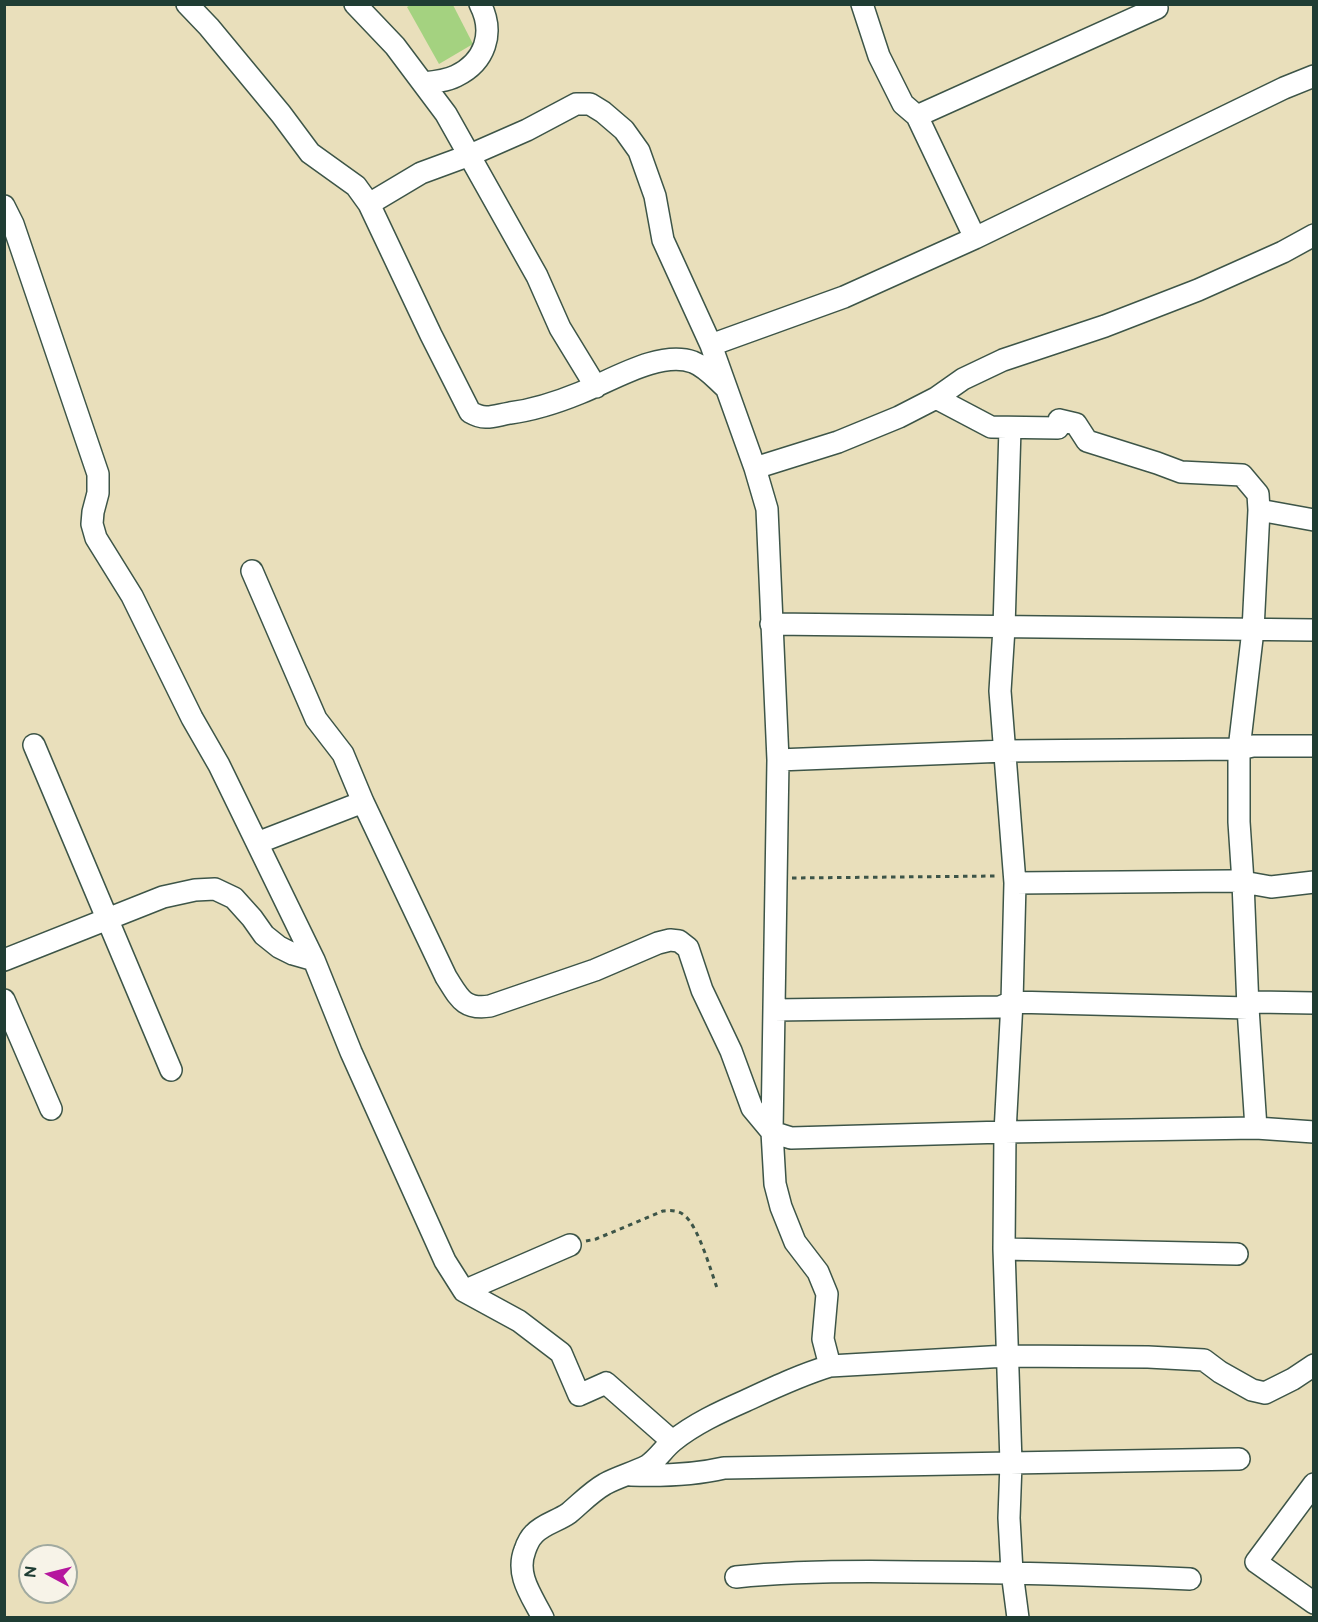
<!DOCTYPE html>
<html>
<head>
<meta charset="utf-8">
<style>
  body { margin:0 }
  #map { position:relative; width:1318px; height:1622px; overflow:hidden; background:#e9dfbb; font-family:"Balsamiq Sans",sans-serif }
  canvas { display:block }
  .frame { position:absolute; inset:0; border:6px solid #1f3d34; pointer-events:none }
  .north { position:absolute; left:18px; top:1544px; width:60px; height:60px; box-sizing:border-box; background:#f7f3e8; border:2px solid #a1aaa0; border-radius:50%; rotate:277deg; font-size:16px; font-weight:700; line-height:24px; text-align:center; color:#1f3d34 }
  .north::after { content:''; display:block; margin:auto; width:21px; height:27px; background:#b5179e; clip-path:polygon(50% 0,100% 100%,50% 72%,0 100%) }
</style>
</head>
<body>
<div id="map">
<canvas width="1318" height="1622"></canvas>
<div class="frame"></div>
<div class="north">N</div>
</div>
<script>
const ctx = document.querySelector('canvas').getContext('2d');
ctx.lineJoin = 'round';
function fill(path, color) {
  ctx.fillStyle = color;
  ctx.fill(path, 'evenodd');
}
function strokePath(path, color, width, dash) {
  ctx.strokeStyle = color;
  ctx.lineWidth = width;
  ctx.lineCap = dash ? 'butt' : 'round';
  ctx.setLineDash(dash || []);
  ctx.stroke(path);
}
fill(new Path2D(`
  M412,4L453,5L473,44L439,64L407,7Z`), '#a4d280');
const minor = new Path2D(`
  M187,4L209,27L281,114L310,153L356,186L369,204L431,335L470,412C486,421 493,416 510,413C533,410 558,402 580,393C611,381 659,350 693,362C706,367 715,378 725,387
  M355,4L395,46L446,114L537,276L560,328L596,387
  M862,4L879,56L903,104L917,116L975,238
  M423,83C434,82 446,81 456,76C485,62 495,33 480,4
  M917,116L1157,8
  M369,204L421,173L470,155L527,130L576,104H590L603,112L624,130L639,151L655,196L663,240L711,345L755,468L767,509L778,760L772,1132L775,1184L781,1207L795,1242L818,1272L827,1294L823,1339L830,1366
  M4,206L13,224L98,474V493L93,512L92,524L96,538L132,596L192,718L219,765L314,960L351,1052L445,1261L464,1291L519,1321L561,1353L579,1395L606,1383L672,1441
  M711,345L844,297L975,238L1284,88L1314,76
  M936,398L991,427L1058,428L1059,420L1076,424L1087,441L1157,463L1181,472L1242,475L1258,494L1259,510L1314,520
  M1010,428L1004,628L1000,691L1015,883L1012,1002L1005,1132L1004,1249L1011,1463L1009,1518L1012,1572L1018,1618
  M755,468L838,442L899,417L936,398L963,379L1003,360L1105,326L1198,290L1283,252L1314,235
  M252,571L316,719L343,754L363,802L446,977C459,997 463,1010 490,1006L595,970L658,943L670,940L679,941L688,948L702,990L731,1051L752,1108L772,1132L791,1138L1005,1132L1256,1128L1314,1132
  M771,624L1314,630
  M34,745L171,1070
  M778,760L1006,751L1239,749L1253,746H1314
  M257,843L363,802
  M1015,883L1230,881L1243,882L1271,887L1314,882
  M4,960L163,897L195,890L215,889L234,898L252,918L264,935L279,947L293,954L314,960
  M4,1000L51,1109
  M774,1010L1000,1007L1012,1002L1248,1008L1256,1002L1314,1003
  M1256,1128L1248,1008L1243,882L1239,822V749L1253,630L1259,510
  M1004,1249L1237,1254
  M464,1291L570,1245
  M631,1475C662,1476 694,1475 724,1468L1239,1459
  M1314,1484L1256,1562L1314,1603
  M736,1577C796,1571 855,1571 915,1572C1007,1572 1098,1575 1190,1579
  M543,1618C532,1596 515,1575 525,1550C527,1544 530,1538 534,1534C543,1524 558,1521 569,1513C581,1503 591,1492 605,1484C618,1477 633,1473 647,1466C658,1459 663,1449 673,1441C694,1424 720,1412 745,1401C773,1388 800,1375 830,1366L1007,1356L1148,1357L1204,1360L1220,1372L1252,1390L1265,1393L1293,1379L1314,1365`);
strokePath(minor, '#3d5548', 24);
strokePath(new Path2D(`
  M792,878L998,876
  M586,1241L596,1239L663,1211C670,1210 679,1210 685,1216C698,1226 711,1271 717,1288`), '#3d5548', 3, [4.5, 4.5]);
strokePath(minor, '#fff', 21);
</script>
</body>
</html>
